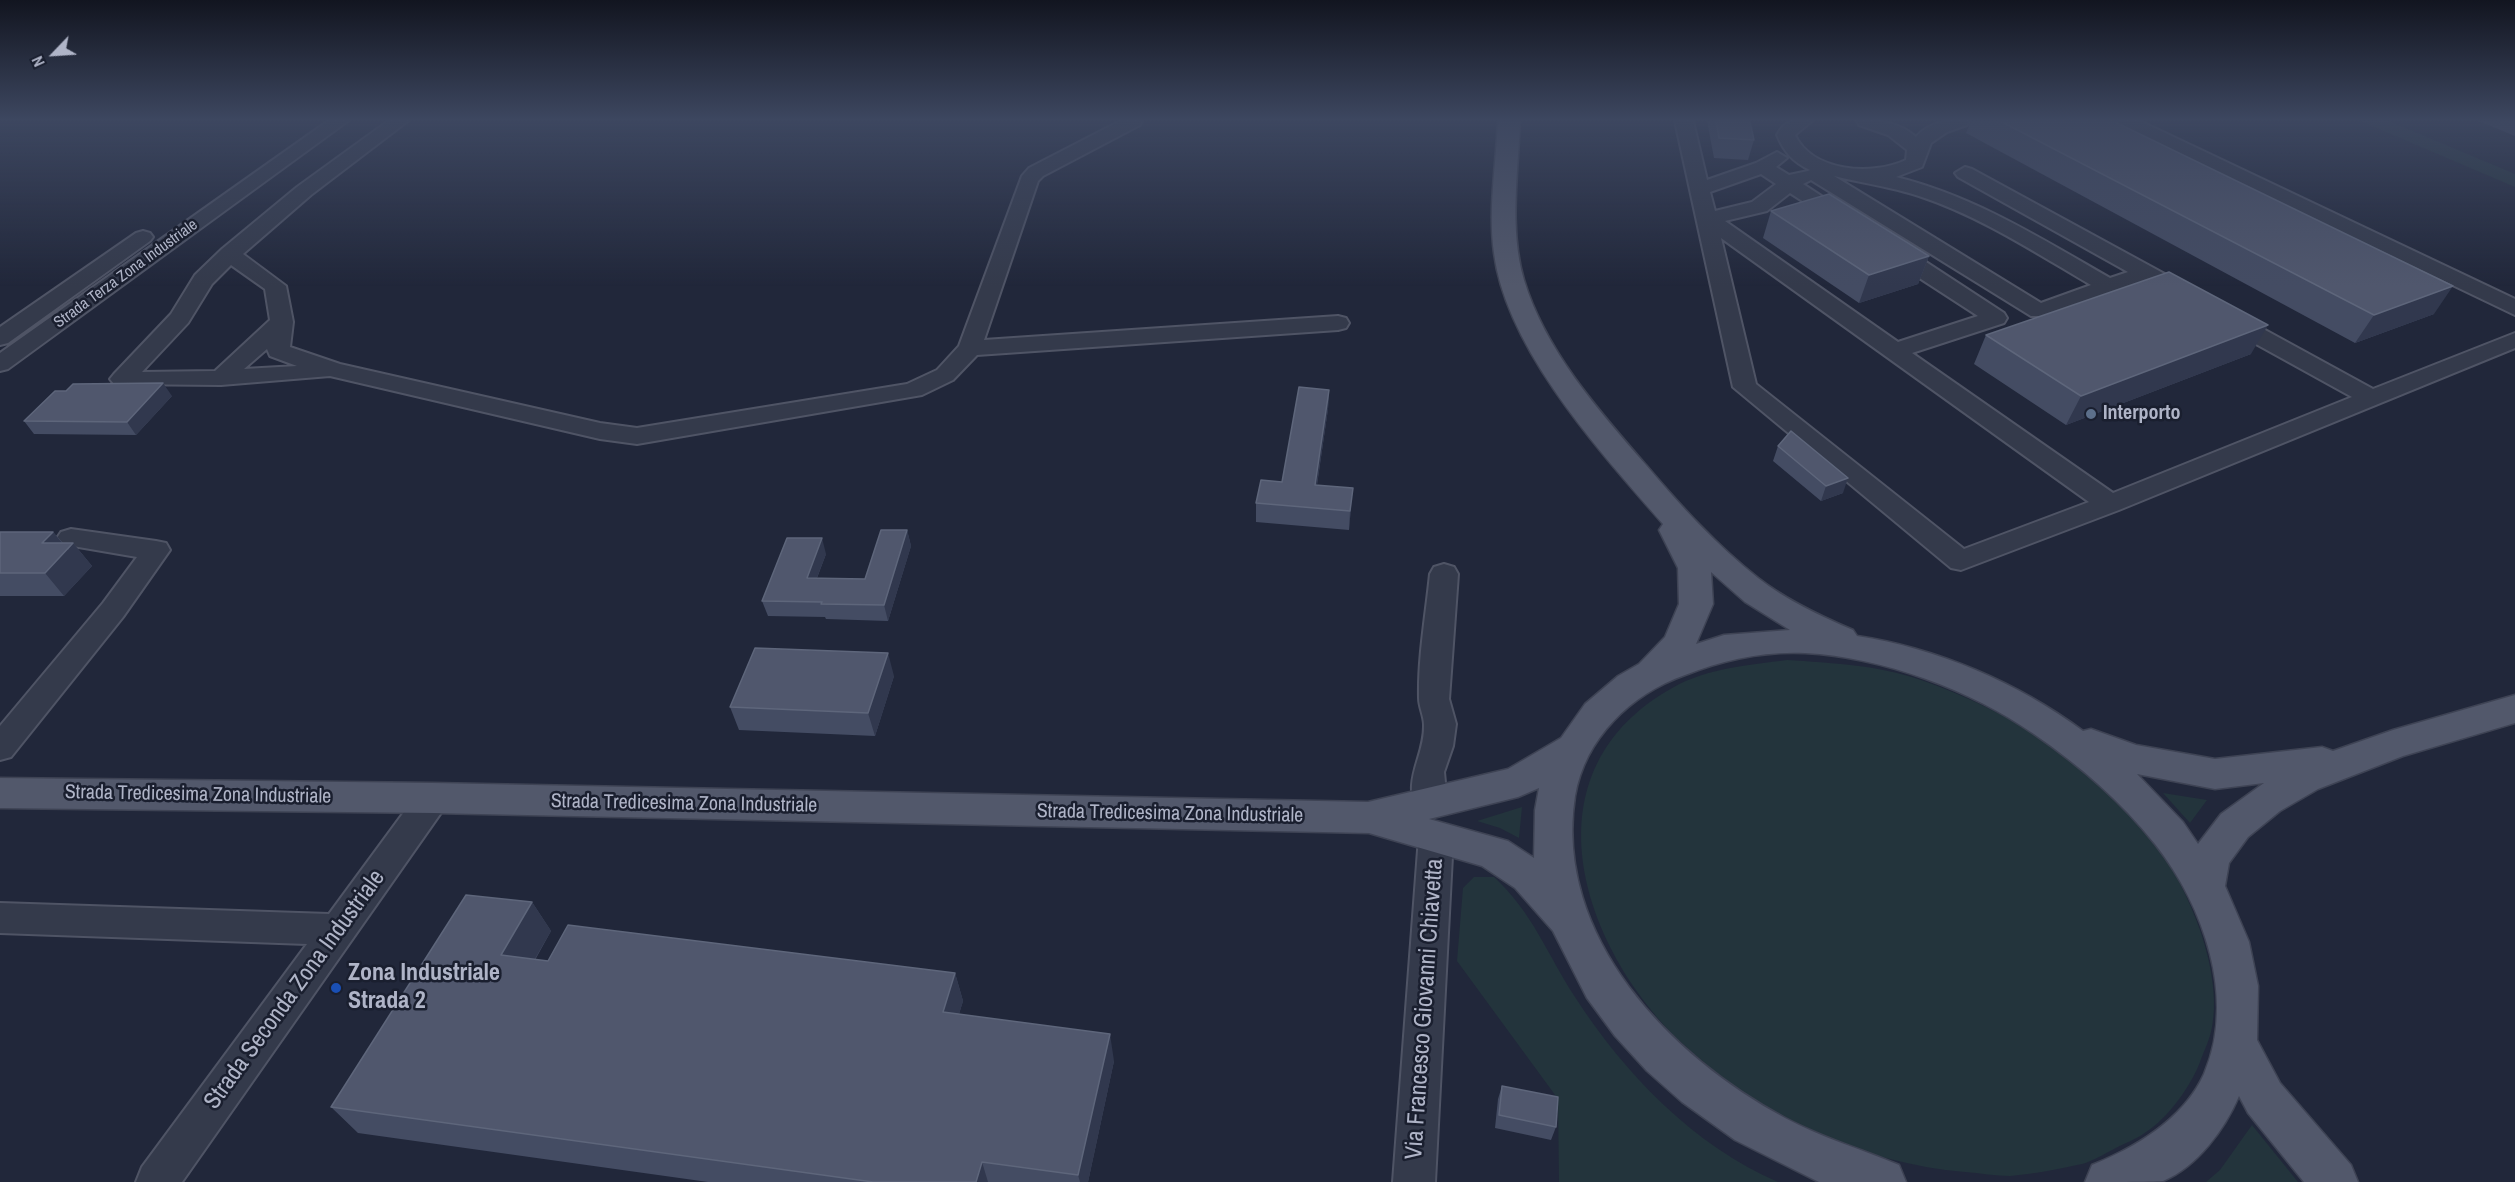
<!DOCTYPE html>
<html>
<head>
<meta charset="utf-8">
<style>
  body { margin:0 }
  #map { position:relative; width:2515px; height:1182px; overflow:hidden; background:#21273a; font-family:"Archivo Narrow",sans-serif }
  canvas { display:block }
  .north { position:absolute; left:24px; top:24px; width:60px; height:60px; -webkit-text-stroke:4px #1a1f2f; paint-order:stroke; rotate:245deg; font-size:16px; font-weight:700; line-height:24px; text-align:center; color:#afb4c7 }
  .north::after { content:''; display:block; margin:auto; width:21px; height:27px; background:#afb4c7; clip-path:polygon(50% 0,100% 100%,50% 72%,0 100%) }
</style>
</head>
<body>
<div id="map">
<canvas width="2515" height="1182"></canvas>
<div class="north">N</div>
</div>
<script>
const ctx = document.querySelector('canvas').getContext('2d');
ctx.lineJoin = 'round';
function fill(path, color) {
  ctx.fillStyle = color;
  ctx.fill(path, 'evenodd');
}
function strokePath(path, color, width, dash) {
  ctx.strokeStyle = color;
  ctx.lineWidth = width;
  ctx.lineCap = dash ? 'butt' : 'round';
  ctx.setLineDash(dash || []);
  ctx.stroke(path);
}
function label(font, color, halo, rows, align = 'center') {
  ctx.font = font + ' "Archivo Narrow",sans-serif';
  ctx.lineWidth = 5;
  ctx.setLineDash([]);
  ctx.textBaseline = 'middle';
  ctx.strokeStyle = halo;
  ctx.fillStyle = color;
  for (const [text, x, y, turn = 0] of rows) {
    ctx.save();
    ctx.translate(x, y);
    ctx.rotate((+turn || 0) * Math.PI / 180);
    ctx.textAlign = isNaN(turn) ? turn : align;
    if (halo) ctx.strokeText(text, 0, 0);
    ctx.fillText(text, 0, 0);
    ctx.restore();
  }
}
fill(new Path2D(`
  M2360,121H2389L2515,174V187Z
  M1787,660C1832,663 1877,665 1921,680C2040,721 2159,806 2200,930C2210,959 2218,997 2212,1027C2210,1039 2204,1051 2200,1062C2191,1086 2168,1118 2146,1132C2137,1139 2125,1143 2114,1149C2104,1154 2093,1161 2082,1164C2059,1169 2033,1174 2010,1176C1996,1176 1980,1173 1965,1172C1861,1163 1760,1117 1683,1044C1580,947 1522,770 1674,687C1708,668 1749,665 1787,660Z
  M2163,793L2207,800L2190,823Z
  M1522,807L1519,838L1500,828L1477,821Z
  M1474,877H1494C1533,913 1547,954 1575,997C1624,1073 1694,1146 1778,1182H1559L1558,1099L1457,961L1463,888Z
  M2252,1125L2298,1182H2206L2220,1170Z`), '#23343c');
const minor = new Path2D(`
  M328,121H348L8,369L0,371V353Z
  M388,121H408L311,195L243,254L286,286L293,322L290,347L340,364L600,423L637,428L907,384L937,370L959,346L1022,176L1029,168L1120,121H1142L1140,125L1043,176L1038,181L984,340L1338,316L1346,318L1349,323L1346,328L1338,330L977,355L953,380L922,395L637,444L600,439L330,376L221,385L114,384L110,379L114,374L171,314L195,275L222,249L297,187ZM231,265L265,289L270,320L215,371L142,372L188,323L212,284ZM267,349L270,356L297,366L244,369Z
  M1675,121H1693L1707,180L1756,163L1777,152L1787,158L1776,167L1789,175L1808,171L1810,170C1793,162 1784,152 1777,135C1785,119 1795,120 1812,121L1795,135C1813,172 1872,176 1906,160L1907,150L1888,135L1859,125L1857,121C1880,121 1898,121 1916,137C1931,120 1948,121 1969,121L1967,125L1947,132L1931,143L1922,167L1896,177C1974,196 2042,239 2110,278L2128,272L1958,177L1955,173L1965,167L1972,169L2194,290L2197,295L2194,300L2186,302L2144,281L2047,316H2031L1811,180L1803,184L1852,216L1855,220L1852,224H1838L1790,193L1767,211L1725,221L1898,342L1978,316L1884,255L1881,250L1884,245H1900L2004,313L2007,318L2004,323L1912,353L2113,493L2352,397L2218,323L2215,318L2218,313H2234L2373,389L2515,333V348L2119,510L1961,570L1951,568L1733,387ZM1761,174L1776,184L1752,202L1715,211L1710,192ZM1834,176C1862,183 1891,187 1919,196C1980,216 2036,253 2091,285L2041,303ZM1721,238L2089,502L1964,549L1756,384Z
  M2117,121H2140L2515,299V315L2119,125Z
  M143,231L150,233L153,237L150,241L8,343L0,345V327L136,233Z
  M71,529L156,541L166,543L170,550L123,617L11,757L0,760V726L103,603L137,557L61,544L57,538L61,532Z
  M1444,564L1454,567L1458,574L1449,699L1456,724L1453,746L1444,772L1447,804L1442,813L1430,817L1418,813C1401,780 1425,757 1424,725C1424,716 1419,707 1419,698C1418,657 1426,614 1430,574L1434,567Z
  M433,785L445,789L449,798L445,807L182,1182H136L142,1167L307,944L0,933V903L329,914L421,789Z
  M1436,823L1448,827L1453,837L1435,1182H1393L1419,837L1424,827Z`);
const major = new Path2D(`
  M1498,121H1520C1518,173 1509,229 1524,280C1545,350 1598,410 1646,465C1680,505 1716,545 1758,578C1786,600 1820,616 1853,630L1857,636C1937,648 2018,683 2083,731L2091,729L2136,745L2215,759L2322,747L2333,751L2393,730L2515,695V723L2403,756L2318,789L2280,811L2248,837L2229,863L2225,886L2249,942L2258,986L2257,1040L2280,1083L2351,1165L2358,1182H2304L2248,1113L2239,1096C2225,1129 2197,1167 2163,1181C2152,1182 2101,1182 2085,1182L2092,1165C2136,1147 2183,1120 2204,1074C2237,998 2203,905 2155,844C2121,801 2079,765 2034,734C1971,690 1882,657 1805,653C1764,651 1723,660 1685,675C1631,694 1585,738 1575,796C1553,937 1671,1057 1785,1118C1822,1138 1861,1149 1899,1165L1906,1182H1819L1735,1140L1682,1102L1647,1071L1615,1036L1587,998L1553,931L1515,888L1482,866L1369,833L433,813L0,808V778L433,783L1368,802L1508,769L1561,738L1585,704L1618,676L1639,664L1665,637L1679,604L1678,568L1659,530L1663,524C1601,453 1506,349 1494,253C1488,210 1496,164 1498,121ZM1711,572L1745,602L1790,630L1724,635L1696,644L1713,604ZM2137,774L2215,789L2264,783L2221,814L2198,844L2183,822ZM1539,788L1535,810L1534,858L1508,841L1429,819L1518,797Z`);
strokePath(minor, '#4f5465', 4);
strokePath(major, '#3e4354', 3);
fill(minor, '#343a4b');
fill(major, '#52586b');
fill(new Path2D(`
  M1707,121H1750L1754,140L1748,160L1714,158Z
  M1971,121H2113L2434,314L2355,343L1966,133Z
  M2478,121H2515V136Z
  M1771,211L1929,256L1918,284L1859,303L1763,238Z
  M1986,335L2251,354L2066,425L1974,364Z
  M1329,390L1328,409L1317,485L1351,507L1349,530L1256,522V503L1282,482Z
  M172,396L136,435L34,434L24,421Z
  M1778,446L1843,493L1821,501L1773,461Z
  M907,530L911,546L888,621L826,619L825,617L768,616L762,601L826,554L817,578L865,579Z
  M0,532H53L63,543H73L92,566L64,596H0Z
  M894,676L875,736L739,730L730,707Z
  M532,902L551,931L535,960L548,961L955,973L963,1001L959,1014L1114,1061L1088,1182H708L358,1133L331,1107Z
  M1502,1086L1556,1127L1551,1140L1495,1128L1498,1099Z`), '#444c63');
fill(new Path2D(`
  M1929,256L1918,284L1859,303L1869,275Z
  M2453,286L2434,314L2355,343L2374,315Z
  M2268,325L2251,354L2066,425L2081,396Z
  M163,383L172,396L136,435L127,422Z
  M1329,390L1328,409L1314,504L1315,485Z
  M1848,478L1843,493L1821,501L1826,486Z
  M1353,488L1351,507L1349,530L1350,511Z
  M907,530L911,546L888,621L884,605Z
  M53,532L68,550L73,543L92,566L64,596L45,573L42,543Z
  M822,538L826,554L811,593L807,578Z
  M888,653L894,676L875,736L868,713Z
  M532,902L551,931L521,983L501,955Z
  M955,973L963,1001L951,1040L943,1012Z
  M1110,1034L1114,1061L1088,1182H1080L1078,1175Z
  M982,1162L988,1182H976Z`), '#31384e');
const building = new Path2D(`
  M1716,121H1750L1754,140L1719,138Z
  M2000,121H2113L2453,286L2374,315Z
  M1829,194L1929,256L1869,275L1771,211Z
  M2169,272L2268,325L2081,396L1986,335Z
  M163,383L127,422L24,421L55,391H66L73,384Z
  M1299,387L1329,390L1315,485L1353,488L1350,511L1256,503L1261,480L1282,482Z
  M1791,431L1848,478L1826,486L1778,446Z
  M881,530H907L884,605L821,604L822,602L762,601L787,538H822L807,578L865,579Z
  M0,532H53L42,543H73L45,573H0Z
  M755,648L888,653L868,713L730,707Z
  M466,895L532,902L501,955L548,961L568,925L955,973L943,1012L1110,1034L1078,1175L982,1162L976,1182H873L331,1107Z
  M1502,1086L1558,1097L1556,1127L1499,1115Z`);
fill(building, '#50576d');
strokePath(building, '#5e667b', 1.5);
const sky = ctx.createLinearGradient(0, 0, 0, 286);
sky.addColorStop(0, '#121520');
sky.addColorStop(0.42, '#3d4760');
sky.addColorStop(1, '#3d476000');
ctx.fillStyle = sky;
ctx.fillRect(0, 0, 2515, 286);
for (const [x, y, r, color] of [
  [2091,414,6,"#5c6f8a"],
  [336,988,6,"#1a4fb4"]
]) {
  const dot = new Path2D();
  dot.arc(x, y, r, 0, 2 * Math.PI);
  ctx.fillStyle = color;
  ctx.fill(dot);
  strokePath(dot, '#1a1f2f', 2);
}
label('16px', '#afb4c7', '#1a1f2f', [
  ["Strada Terza Zona Industriale",126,274,-36]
]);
label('bold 20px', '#afb4c7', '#1a1f2f', [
  ["Interporto",2103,414]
], 'left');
label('20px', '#afb4c7', '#1a1f2f', [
  ["Strada Tredicesima Zona Industriale",198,795,1],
  ["Strada Tredicesima Zona Industriale",684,804,1],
  ["Strada Tredicesima Zona Industriale",1170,814,1]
]);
label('bold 24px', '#afb4c7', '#1a1f2f', [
  ["Zona Industriale",348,974],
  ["Strada 2",348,1002]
], 'left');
label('24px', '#afb4c7', '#1a1f2f', [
  ["Strada Seconda Zona Industriale",295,990,-54],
  ["Via Francesco Giovanni Chiavetta",1425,1009,-86]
]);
</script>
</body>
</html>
